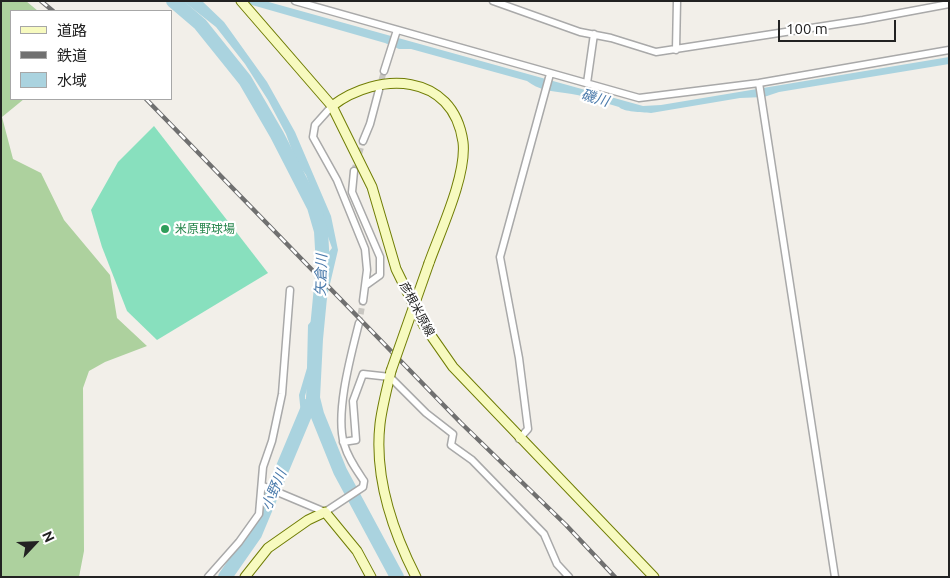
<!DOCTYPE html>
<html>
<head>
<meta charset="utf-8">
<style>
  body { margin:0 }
  #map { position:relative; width:950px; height:578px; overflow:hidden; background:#f2efe9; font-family:Ubuntu,"Noto Sans JP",sans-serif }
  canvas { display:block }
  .frame { position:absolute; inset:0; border:2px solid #222; pointer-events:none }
  .legend { position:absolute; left:10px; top:10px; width:162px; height:90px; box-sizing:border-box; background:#fff; border:1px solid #a7a7a7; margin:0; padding:6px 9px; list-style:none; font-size:15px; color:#222 }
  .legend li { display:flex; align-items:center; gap:10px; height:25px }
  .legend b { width:25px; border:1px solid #a7a7a7 }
  .north { position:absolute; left:10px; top:518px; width:50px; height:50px; -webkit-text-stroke:4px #fff; paint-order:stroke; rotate:65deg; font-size:14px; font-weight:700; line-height:20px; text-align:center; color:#222 }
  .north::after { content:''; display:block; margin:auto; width:18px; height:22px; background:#222; clip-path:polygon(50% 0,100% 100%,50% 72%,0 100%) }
  .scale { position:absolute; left:778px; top:20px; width:118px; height:22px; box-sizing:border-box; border:2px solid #222; border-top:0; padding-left:6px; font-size:15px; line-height:18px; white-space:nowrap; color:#222; -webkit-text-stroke:4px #fff; paint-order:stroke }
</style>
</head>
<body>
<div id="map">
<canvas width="950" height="578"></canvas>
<div class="frame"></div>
<ul class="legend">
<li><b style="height:6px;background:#f7fabf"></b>道路</li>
<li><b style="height:6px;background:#707070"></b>鉄道</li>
<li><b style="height:14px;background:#aad3df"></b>水域</li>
</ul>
<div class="north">N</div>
<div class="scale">100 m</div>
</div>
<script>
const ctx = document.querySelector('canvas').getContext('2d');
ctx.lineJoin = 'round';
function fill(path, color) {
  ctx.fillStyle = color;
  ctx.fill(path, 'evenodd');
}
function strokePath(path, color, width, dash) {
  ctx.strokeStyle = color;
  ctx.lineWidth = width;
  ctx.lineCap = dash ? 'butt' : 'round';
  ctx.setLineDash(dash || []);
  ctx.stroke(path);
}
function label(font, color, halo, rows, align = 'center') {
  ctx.font = font + ' Ubuntu,"Noto Sans JP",sans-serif';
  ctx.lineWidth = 4.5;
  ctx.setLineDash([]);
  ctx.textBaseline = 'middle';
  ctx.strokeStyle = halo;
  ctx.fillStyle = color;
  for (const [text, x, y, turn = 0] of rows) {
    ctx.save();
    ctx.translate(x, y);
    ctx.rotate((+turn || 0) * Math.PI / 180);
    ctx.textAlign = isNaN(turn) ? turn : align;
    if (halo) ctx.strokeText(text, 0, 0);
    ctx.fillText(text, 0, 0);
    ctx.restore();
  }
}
fill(new Path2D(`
  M1,1H26L38,11H11V99H24L2,117L13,159L41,173L64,220L110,275L117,318L147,346L105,362L89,371L83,388L84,551L79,577H1Z`), '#add19e');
fill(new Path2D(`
  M154,126L268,273L157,340L127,311L102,247L91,210L118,162Z`), '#88e0be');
fill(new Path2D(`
  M183,1H202L224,22L267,82L295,132L331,216L338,250L321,322L315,332L313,369L305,396L306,420L302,424L299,395L307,368L308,325L313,319L314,307L319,298L325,257L332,248L306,175L296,161L286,134L268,100L245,64L216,27Z
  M238,1H265L643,106L661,105L949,57V64L779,92L764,97L740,98L651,113C641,112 624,112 619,107C601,102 583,95 565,93C550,91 539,90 527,81L411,49H399L385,43Z`), '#aad3df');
strokePath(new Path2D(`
  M173,1L200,24L245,80L277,135L314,207L321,231L323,266L316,339L313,398L317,414L340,471L397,577
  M225,577L255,534L309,405`), '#aad3df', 14);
strokePath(new Path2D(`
  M379,89L384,71
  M354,171L363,141
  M359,323L363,301`), '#c8c6c1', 6, [6, 3]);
const street = new Path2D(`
  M295,1L639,98L759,83L949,50
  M493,1L580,32L611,38L656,52L863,20L949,4
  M676,50L677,1
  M384,71L397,30
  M587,83L594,34
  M759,83L835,577
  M332,106L315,125L313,137L337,180L365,249L367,270L363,301
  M363,141L370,124L379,90
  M354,171L352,192L380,257V275L366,285
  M519,439L528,429L519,358L500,257L550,74
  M343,442L356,440L353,401L363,374L390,377L426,413L453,434L451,445L472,460L544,534L557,564L569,577
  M263,486L325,512L363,487L364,481C356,469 348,458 344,444C335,412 351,355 359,323
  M208,577L239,542L259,514L263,467L272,441L282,394L290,290`);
const secondary = new Path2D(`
  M241,1L332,106L372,187L396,269L423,324L453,367L654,577
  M332,106C378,71 453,72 463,142C467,175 440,232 429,263
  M391,371C387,389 382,407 380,424C374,477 392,530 416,577
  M245,577L268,548L308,520L325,512L357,551L371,577`);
strokePath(street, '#a9a9a9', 9);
strokePath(secondary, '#707d05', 11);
strokePath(street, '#fff', 6);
strokePath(secondary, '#f7fabf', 9);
const rail = new Path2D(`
  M41,1L53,11
  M146,99L461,423L566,525L615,577`);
strokePath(rail, '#707070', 4.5);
strokePath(rail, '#fff', 2.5, [8]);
const secondaryBridge = new Path2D(`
  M391,371L429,263`);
strokePath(secondaryBridge, '#707d05', 11, []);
strokePath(secondaryBridge, '#f7fabf', 9);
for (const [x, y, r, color] of [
  [165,229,5,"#2e9e5b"]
]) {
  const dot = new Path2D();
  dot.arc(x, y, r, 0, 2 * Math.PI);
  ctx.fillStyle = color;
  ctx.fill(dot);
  strokePath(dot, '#fff', 2);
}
label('12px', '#27864d', '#fff', [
  ["米原野球場",175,229]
], 'left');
label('12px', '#222', '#fff', [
  ["彦根米原線",417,309,62]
]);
label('italic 14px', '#4a7aab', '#fff', [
  ["磯川",595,98,16],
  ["矢倉川",321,275,-88],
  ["小野川",274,490,-67]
]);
</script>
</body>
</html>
